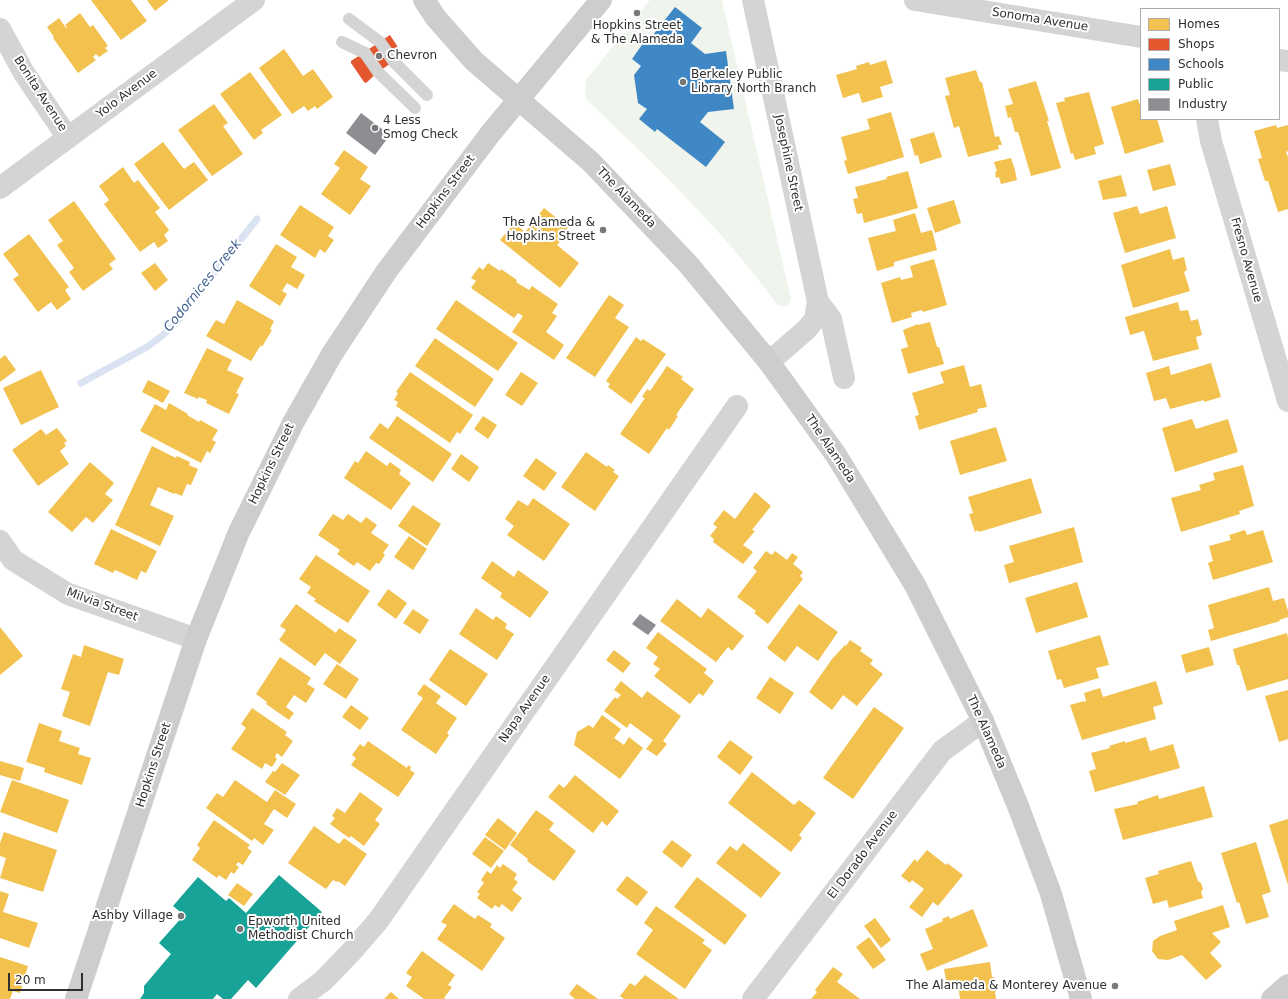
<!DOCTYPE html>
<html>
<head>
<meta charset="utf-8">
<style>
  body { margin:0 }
  #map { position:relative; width:1288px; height:999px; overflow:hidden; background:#fff; font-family:"DejaVu Sans",sans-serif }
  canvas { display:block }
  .legend { position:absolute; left:1140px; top:8px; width:140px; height:112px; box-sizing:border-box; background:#fff; border:1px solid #acacac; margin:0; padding:5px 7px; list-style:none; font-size:12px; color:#2f2f2f }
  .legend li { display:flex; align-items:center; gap:8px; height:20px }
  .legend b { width:20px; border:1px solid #acacac }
  .scale { position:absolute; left:8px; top:973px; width:75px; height:18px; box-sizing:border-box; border:2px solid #2f2f2f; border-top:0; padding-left:5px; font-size:12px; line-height:14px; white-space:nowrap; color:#2f2f2f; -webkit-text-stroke:3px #fff; paint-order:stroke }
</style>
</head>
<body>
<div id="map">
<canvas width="1288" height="999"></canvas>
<ul class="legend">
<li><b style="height:11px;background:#f2c14e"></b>Homes</li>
<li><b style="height:11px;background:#e4572e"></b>Shops</li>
<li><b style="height:11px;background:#3f88c5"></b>Schools</li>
<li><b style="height:11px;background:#17a398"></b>Public</li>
<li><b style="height:11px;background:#8d8d92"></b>Industry</li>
</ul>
<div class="scale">20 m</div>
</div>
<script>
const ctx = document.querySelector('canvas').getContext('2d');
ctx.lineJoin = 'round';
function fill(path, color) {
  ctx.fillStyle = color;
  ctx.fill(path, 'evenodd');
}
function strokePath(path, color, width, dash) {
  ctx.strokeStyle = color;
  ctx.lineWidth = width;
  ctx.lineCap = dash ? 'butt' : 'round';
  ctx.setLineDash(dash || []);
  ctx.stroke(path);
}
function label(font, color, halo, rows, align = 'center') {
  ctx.font = font + ' "DejaVu Sans",sans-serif';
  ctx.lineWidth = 4;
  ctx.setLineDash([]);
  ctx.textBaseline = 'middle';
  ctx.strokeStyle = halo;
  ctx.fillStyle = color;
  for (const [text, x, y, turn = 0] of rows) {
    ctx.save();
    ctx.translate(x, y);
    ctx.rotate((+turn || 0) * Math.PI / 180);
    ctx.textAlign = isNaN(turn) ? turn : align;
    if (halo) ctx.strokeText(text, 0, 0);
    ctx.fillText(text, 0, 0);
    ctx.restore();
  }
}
fill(new Path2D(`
  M650,0H722L791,299L788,306H778C723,229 654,165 586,99L585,91L586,80Z`), '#eff5ec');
fill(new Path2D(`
  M91,0H131L147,21L121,40Z
  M147,0H169L155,11Z
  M80,13L90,27L93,25L108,46L105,48L108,51L99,57L96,54L93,57L96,60L78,73L53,38L54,37L47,27L59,18L66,28L67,27L65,25Z
  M284,49L303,76L313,69L333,97L317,109L315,106L308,111L304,106L292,114L259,68Z
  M886,60L893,83L880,87L883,97L862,103L859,93L843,98L836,75L857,69L856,66L869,62L870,65Z
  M976,70L980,82H982L995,137L999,136L1002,145H998L999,149L968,157L959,126L954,128L945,96L950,95L945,78Z
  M250,72L282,115L261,130L263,133L254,140L220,94Z
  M1036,81L1049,121H1047L1061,168L1031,176L1018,132H1015L1011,117L1008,118L1005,106L1013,104L1008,89Z
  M1089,92L1104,144L1094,147L1096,154L1075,160L1073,153L1071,154L1056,103L1065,101L1064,98Z
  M1138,99L1141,109V119H1157L1164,142L1125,154L1111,107Z
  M214,104L228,123L223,126L243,154L212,176L178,130Z
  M891,112L904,157L848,174L844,161L847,160L841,137L870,129L867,119Z
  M1276,125L1277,128L1288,125V151L1286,152L1288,157V209L1278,212L1268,181H1265L1258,159L1262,158L1254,131Z
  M934,132L942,157L920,164L918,155L915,156L910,139Z
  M163,142L184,169L194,162L208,180L169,210L134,164Z
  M344,150L368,167L360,179L371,186L350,215L321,194L340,168L334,164Z
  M1011,158L1015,170V171L1017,180L1001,184L999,177L996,178L995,172L997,171L994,162Z
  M1170,164L1176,185L1153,191L1147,170Z
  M123,167L134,183L138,180L160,208L155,212L169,230L164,235L168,241L158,248L154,242L140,252L104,204L109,200L99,186Z
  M908,171L918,208L864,223L862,213L857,214L853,199L858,198L855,187L887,179L886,177Z
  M1121,175L1127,196L1103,200L1098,181Z
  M954,200L961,223L935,233L927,208Z
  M74,201L116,259L109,264L113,269L83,291L69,272L74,268L57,245L63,241L48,220Z
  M300,205L334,227L328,236L334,240L325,253L320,249L315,258L280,235Z
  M1137,206L1140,214L1167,206L1176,238L1125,253L1113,213Z
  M544,208L568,227L562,236L564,237L557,245L579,263L560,288L500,240L514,223L525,232Z
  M915,213L921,233L932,230L937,250L894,262V266L877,271L868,238L896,231L893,220Z
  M29,234L69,287L65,290L71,299L57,310L51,302L38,312L13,279L19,275L3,254Z
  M276,244L297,257L291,267L305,275L297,289L287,283L282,291L287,294L280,306L249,286Z
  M1170,249L1173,260L1184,257L1187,270L1184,272L1190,291L1133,308L1121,265Z
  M934,259L947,305L923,312L922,310L911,313L912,317L892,323L881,283L900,277L901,280L913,277L910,266Z
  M155,263L168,280L155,291L141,273Z
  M488,263L500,271L501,269L517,280L516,282L529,290L532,286L558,304L552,313L557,316L546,332L564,345L554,360L512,332L523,316L518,313L514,318L471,288L476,281L471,278L479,267L483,270Z
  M609,295L624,305L615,318L629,327L595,377L566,358Z
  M237,300L274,321L270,329L272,330L262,347L261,345L251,361L206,336L216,320L224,324Z
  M456,300L518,343L498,371L436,329Z
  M1178,302L1180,311L1188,310L1191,321L1198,319L1202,335L1196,337L1199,349L1153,361L1144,331L1130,335L1125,317Z
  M930,322L935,340L937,347H939L944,364L908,374L901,349L908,347L903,330L918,324V325Z
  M636,337L641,341L643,339L666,354L631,404L608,387L610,384L606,381Z
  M435,338L494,379L475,407L415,366Z
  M207,348L232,360L227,370L244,378L236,393L239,394L229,414L206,403L207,400L199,397L198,399L184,393Z
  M5,355L16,370L0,382V359Z
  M1211,363L1221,397L1204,402V400L1170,409L1166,398L1154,401L1146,373L1169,366L1171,375Z
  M964,365L970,387L981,384L987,407L977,409L978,412L919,430L915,416L919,415L912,393L944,383L940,372Z
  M667,366L683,377L681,379L694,389L676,415L678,416L669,430L667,428L649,454L620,434L645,398L642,397L647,389L650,391Z
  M41,370L59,407L21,425L3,388Z
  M410,372L473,415L460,434L457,432L450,443L396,406L398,402L394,400L398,393L396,392Z
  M521,372L538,383L522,406L505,395Z
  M148,380L170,391L163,403L142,392Z
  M169,403L188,414L187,415L199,422L200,420L218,430L212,440L216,442L210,453L207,451L201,463L140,431L155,404L166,410Z
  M397,416L452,454L433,482L369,438L380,423L388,429Z
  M483,416L497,425L488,439L474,429Z
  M1192,419L1196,429L1228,419L1238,452L1175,472L1162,428Z
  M996,427L1007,461L960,475L950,441Z
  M57,428L67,441L64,443L66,446L60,451L69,464L38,486L12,450L41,429L46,435Z
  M152,446L176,458L177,456L190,462L189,465L198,469L191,485L187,484L182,496L175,493L174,494L158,487L150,505L174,516L160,546L115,525Z
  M366,451L387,466L390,462L401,470L399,474L411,483L391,510L344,478L355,461L358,463Z
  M586,452L607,467L608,465L615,470L613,472L619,476L595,511L561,487Z
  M461,454L479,467L469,482L451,469Z
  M536,458L557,473L544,491L523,476Z
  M90,462L114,483L105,494L113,500L93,523L86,517L72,532L48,512Z
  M1243,465L1254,506L1239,511L1240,514L1181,532L1171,498L1201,490L1199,485L1215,480L1213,473Z
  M1031,478L1042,513L979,532L978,530L975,532L969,514L973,513L968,497Z
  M755,492L771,506L752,530L755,531L743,545L753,552L743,564L713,542L714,539L710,536L717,527L713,524L724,510L735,519Z
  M533,498L570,524L544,561L507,535L514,526L505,519L518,500L528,506Z
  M413,505L441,524L427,546L398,526Z
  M333,514L343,520L348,514L361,523L366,517L377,525L371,533L389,545L383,553L385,555L379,564L376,563L370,571L357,562L354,566L337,554L340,550L318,535Z
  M1074,527L1083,562L1009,583L1004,565L1014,562L1009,546Z
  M111,529L157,551L146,573L141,571L137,580L115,570L113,573L94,564Z
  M1245,530L1247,535L1263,530L1273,562L1213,580L1208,563L1213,561L1209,546L1231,540L1229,535Z
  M409,536L427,549L413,570L394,557Z
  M766,551L772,555L775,551L787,560L792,553L798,557L793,564L803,572L800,576L803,579L768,624L754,613L756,611L737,597L757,571L753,568Z
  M316,555L370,591L348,623L314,601L316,599L307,593L311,587L299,579Z
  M492,561L514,577L518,570L549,592L530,618L500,597L502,593L481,578Z
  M1077,582L1088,617L1036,633L1025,598Z
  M1269,587L1273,601L1284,598L1288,611V617L1279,620L1280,621L1211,641L1208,630L1214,628L1208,605Z
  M388,589L407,603L396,619L377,605Z
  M677,599L701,618L708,608L744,636L732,651L728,647L716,662L660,621Z
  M296,604L336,633L339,628L357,640L340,664L325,653L315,666L279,640L286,630L280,626Z
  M799,604L838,632L818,661L797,646L785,662L767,648Z
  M476,608L493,620L496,616L507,624L505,628L514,634L497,660L459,634Z
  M413,609L429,620L420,634L403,623Z
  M0,627L23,656L0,675Z
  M658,632L707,669L704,673L714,681L703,696L699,693L690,704L654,676L660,669L653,664L658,657L646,648Z
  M1287,633L1288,638V679L1247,691L1239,665H1237L1233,649Z
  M1100,635L1109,665L1096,668L1099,678L1064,688L1061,679L1057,680L1048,651Z
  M850,640L862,648L860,651L873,660L870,664L883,674L857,706L843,695L832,710L809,692L832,659L845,645L846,646Z
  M84,645L124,659L119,675L108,672L90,726L62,716L70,692L61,689L73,654L81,657Z
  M1209,647L1214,665L1186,673L1181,655Z
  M450,649L488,674L466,706L429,680Z
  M614,650L631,663L623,673L606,660Z
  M280,657L311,678L307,684L315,689L306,703L294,695L286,707L294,713L289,720L266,704L267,702L256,694Z
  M337,664L359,679L346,699L323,684Z
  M770,677L794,693L780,714L756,698Z
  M621,681L642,698L647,691L681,716L663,741L667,744L657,756L646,749L653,740L630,723L627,728L604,711L615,697L617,699L621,695L614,690Z
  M1156,681L1163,704L1153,707L1156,719L1082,740L1070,705L1084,701V702L1086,701L1084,693L1100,688L1103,697Z
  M424,684L441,696L436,703L457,718L447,733L449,735L436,754L401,730L423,698L417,694Z
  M1288,690V739L1279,742L1265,696Z
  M351,705L369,718L360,730L342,717Z
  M874,707L904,728L853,799L823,778Z
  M252,708L287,732L285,735L293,741L282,757L277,753L275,757L277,759L272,767L265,763L262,769L231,749L246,728L241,724Z
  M602,715L621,729L614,738L624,745L629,737L643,748L620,779L574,745L577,732L589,725L593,728Z
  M39,723L62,731L59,741L80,748L78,754L91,758L82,785L44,772L45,768L26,762Z
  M1146,737L1150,751L1173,744L1180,768L1095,792L1089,771L1096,769L1091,753L1110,748L1109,746L1125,741V743Z
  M730,740L753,757L740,775L717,757Z
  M368,741L407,768L408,765L411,767L410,770L415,773L398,797L351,765L356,758L352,755L360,744L364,747Z
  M0,761L24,768L20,781L0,775Z
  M282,763L300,775L285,795L265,782L273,771L275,772Z
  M752,772L794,805L799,800L816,813L799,835L802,838L791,852L728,803Z
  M575,775L619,811L607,826L602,821L593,833L548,797L559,784L564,788Z
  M12,780L69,800L57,833L0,812Z
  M235,780L267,802L275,790L296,804L287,818L274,809L264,824L274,830L263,845L254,838L252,841L206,808L217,793L223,797Z
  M1204,786L1213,817L1123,840L1114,809L1138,804L1137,802L1158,795L1159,799Z
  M360,792L383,809L375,820L380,824L364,846L351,836L349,838L330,824L335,818L332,816L337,808L345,813Z
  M536,810L554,823L549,830L576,851L554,881L527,861L528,859L510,845Z
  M498,818L517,833L505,850L485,835Z
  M1288,819V885L1269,825Z
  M214,820L250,845L247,848L252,851L243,865L238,862L236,865L239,867L234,874L231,872L226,880L219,875L217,878L192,860L200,848L197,845Z
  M314,826L339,844L344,838L367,854L345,886L338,881L337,882L333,880L326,889L288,863Z
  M4,832L57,850L43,892L0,878L6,858L0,856V843Z
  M485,837L504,851L491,868L472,854Z
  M672,840L692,855L682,868L662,852Z
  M1256,842L1271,892L1262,895L1269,917L1246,924L1239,902L1237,903L1221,853Z
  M743,843L781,873L761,898L716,863L730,846L737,851Z
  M927,850L946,865L947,863L963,875L938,906L933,902L922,917L909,907L924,889L912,880L910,883L901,876L915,859L917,862Z
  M1191,861L1198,881L1201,883L1203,889L1201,892L1203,898L1169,908L1167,900L1153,904L1145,878L1159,874L1158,871Z
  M503,864L517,874L514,879L518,882L512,890L522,898L512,912L502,904L499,908L495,905L492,909L477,898L480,894L477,892L484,883L481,880L487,871L491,874L497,865L500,868Z
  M627,876L648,892L637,906L616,890Z
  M697,877L747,915L725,945L674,907Z
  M237,883L253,894L244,906L228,895Z
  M0,891L9,894L3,912L38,923L29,948L0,938Z
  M454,904L475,919L478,915L492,924L490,927L505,938L482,971L437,939L447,925L441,922Z
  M1223,905L1230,927L1212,933L1221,942L1210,953L1222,966L1206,980L1182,955L1168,960L1158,959L1152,951L1153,941L1160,936L1177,930L1174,921Z
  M656,906L705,940L702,943L712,950L685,989L636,954L653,930L644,923Z
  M973,909L988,946L927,971L920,954L933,949L925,929L943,921L942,919L949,916L950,919Z
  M875,918L891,940L881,948L864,926Z
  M869,937L886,960L873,969L856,947Z
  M422,951L455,975L448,985L452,987L444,998L446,999H424L406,986L412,977L406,973Z
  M0,957L28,966L20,993L13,991L10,999H0Z
  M990,962L992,977H994L996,991L995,992L996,999H960L958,983L947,985L944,969Z
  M833,967L843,974L837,982L860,999H811L817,992L815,990Z
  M645,975L679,999H624L620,996L630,983L635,986Z
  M577,984L598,999H575L569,994Z
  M391,992L399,999H384Z`), '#f2c14e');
fill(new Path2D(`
  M390,35L403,55L378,72L366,83L364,82L351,63V61Z`), '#e4572e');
fill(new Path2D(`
  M675,7L702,28L691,43L705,54L726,51L734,109L708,112L700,122L725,142L706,167L657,129L655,132L639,119L647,109L638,103L634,75L641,66L632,59L644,42L646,44Z`), '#3f88c5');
fill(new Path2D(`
  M279,875L322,912L256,988L248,980L231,999H223L217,994L213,999H140L144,993V986L171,954L159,943L184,915L173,906L198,877L226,901L229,898L246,913Z`), '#17a398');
fill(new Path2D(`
  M361,113L390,135L375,155L346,133Z
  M640,614L656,625L648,635L632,624Z`), '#8d8d92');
strokePath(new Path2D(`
  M81,383L147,347L163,335L177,322L197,294L257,219`), '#d9e3f1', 7);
strokePath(new Path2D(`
  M349,19L380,42L394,62L427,95
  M342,42L365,53L378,72L415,108`), '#d4d4d4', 12);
strokePath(new Path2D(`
  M753,0L818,302L815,319L807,329L769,362
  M915,0L1141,37
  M0,29L24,73L68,138
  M1279,60L1288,61
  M1207,119L1211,141L1288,401
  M0,188L254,0
  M818,302L831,319L844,378
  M0,541L13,560L68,594L196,639
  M299,999L323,981L352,951L378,921L737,406
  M753,999L942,751L983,721`), '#d4d4d4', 22);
strokePath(new Path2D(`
  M424,0L436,18L474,61L591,162L688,264L769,362L836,455L915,585L983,721L1018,806L1051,894L1081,999
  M76,999L196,639L239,532L293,423L332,354L386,272L490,134L601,0
  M1272,999L1288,985`), '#cdcdcd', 22);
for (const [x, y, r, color] of [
  [637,13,4,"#787878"],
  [379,56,4,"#787878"],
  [683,82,4,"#787878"],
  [375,128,4,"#787878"],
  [603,230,4,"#787878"],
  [181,916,4,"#787878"],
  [240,929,4,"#787878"],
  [1115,986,4,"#787878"]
]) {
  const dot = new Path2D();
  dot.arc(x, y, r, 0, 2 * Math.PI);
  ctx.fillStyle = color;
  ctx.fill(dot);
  strokePath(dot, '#fff', 1.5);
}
label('12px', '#2f2f2f', '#fff', [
  ["Sonoma Avenue",1040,20,9],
  ["Bonita Avenue",40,94,57],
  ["Yolo Avenue",127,94,-37],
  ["Josephine Street",788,163,78],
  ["Hopkins Street",446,192,-53],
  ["The Alameda",626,198,46],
  ["Fresno Avenue",1246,260,74],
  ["The Alameda",830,449,56],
  ["Hopkins Street",272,464,-64],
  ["Milvia Street",102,605,20],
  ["Napa Avenue",525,709,-55],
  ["The Alameda",986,732,66],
  ["Hopkins Street",154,765,-72],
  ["El Dorado Avenue",863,855,-53]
]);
label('12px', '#2f2f2f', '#fff', [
  ["Hopkins Street",637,26,"center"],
  ["& The Alameda",637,40,"center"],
  ["Chevron",387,56],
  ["Berkeley Public",691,75],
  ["Library North Branch",691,89],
  ["4 Less",383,121],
  ["Smog Check",383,135],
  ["The Alameda &",595,223,"right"],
  ["Hopkins Street",595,237,"right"],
  ["Ashby Village",173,916,"right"],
  ["Epworth United",248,922],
  ["Methodist Church",248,936],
  ["The Alameda & Monterey Avenue",1107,986,"right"]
], 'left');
label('italic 13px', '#3e5f8f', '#fff', [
  ["Codornices Creek",203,286,-51]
]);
</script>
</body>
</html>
